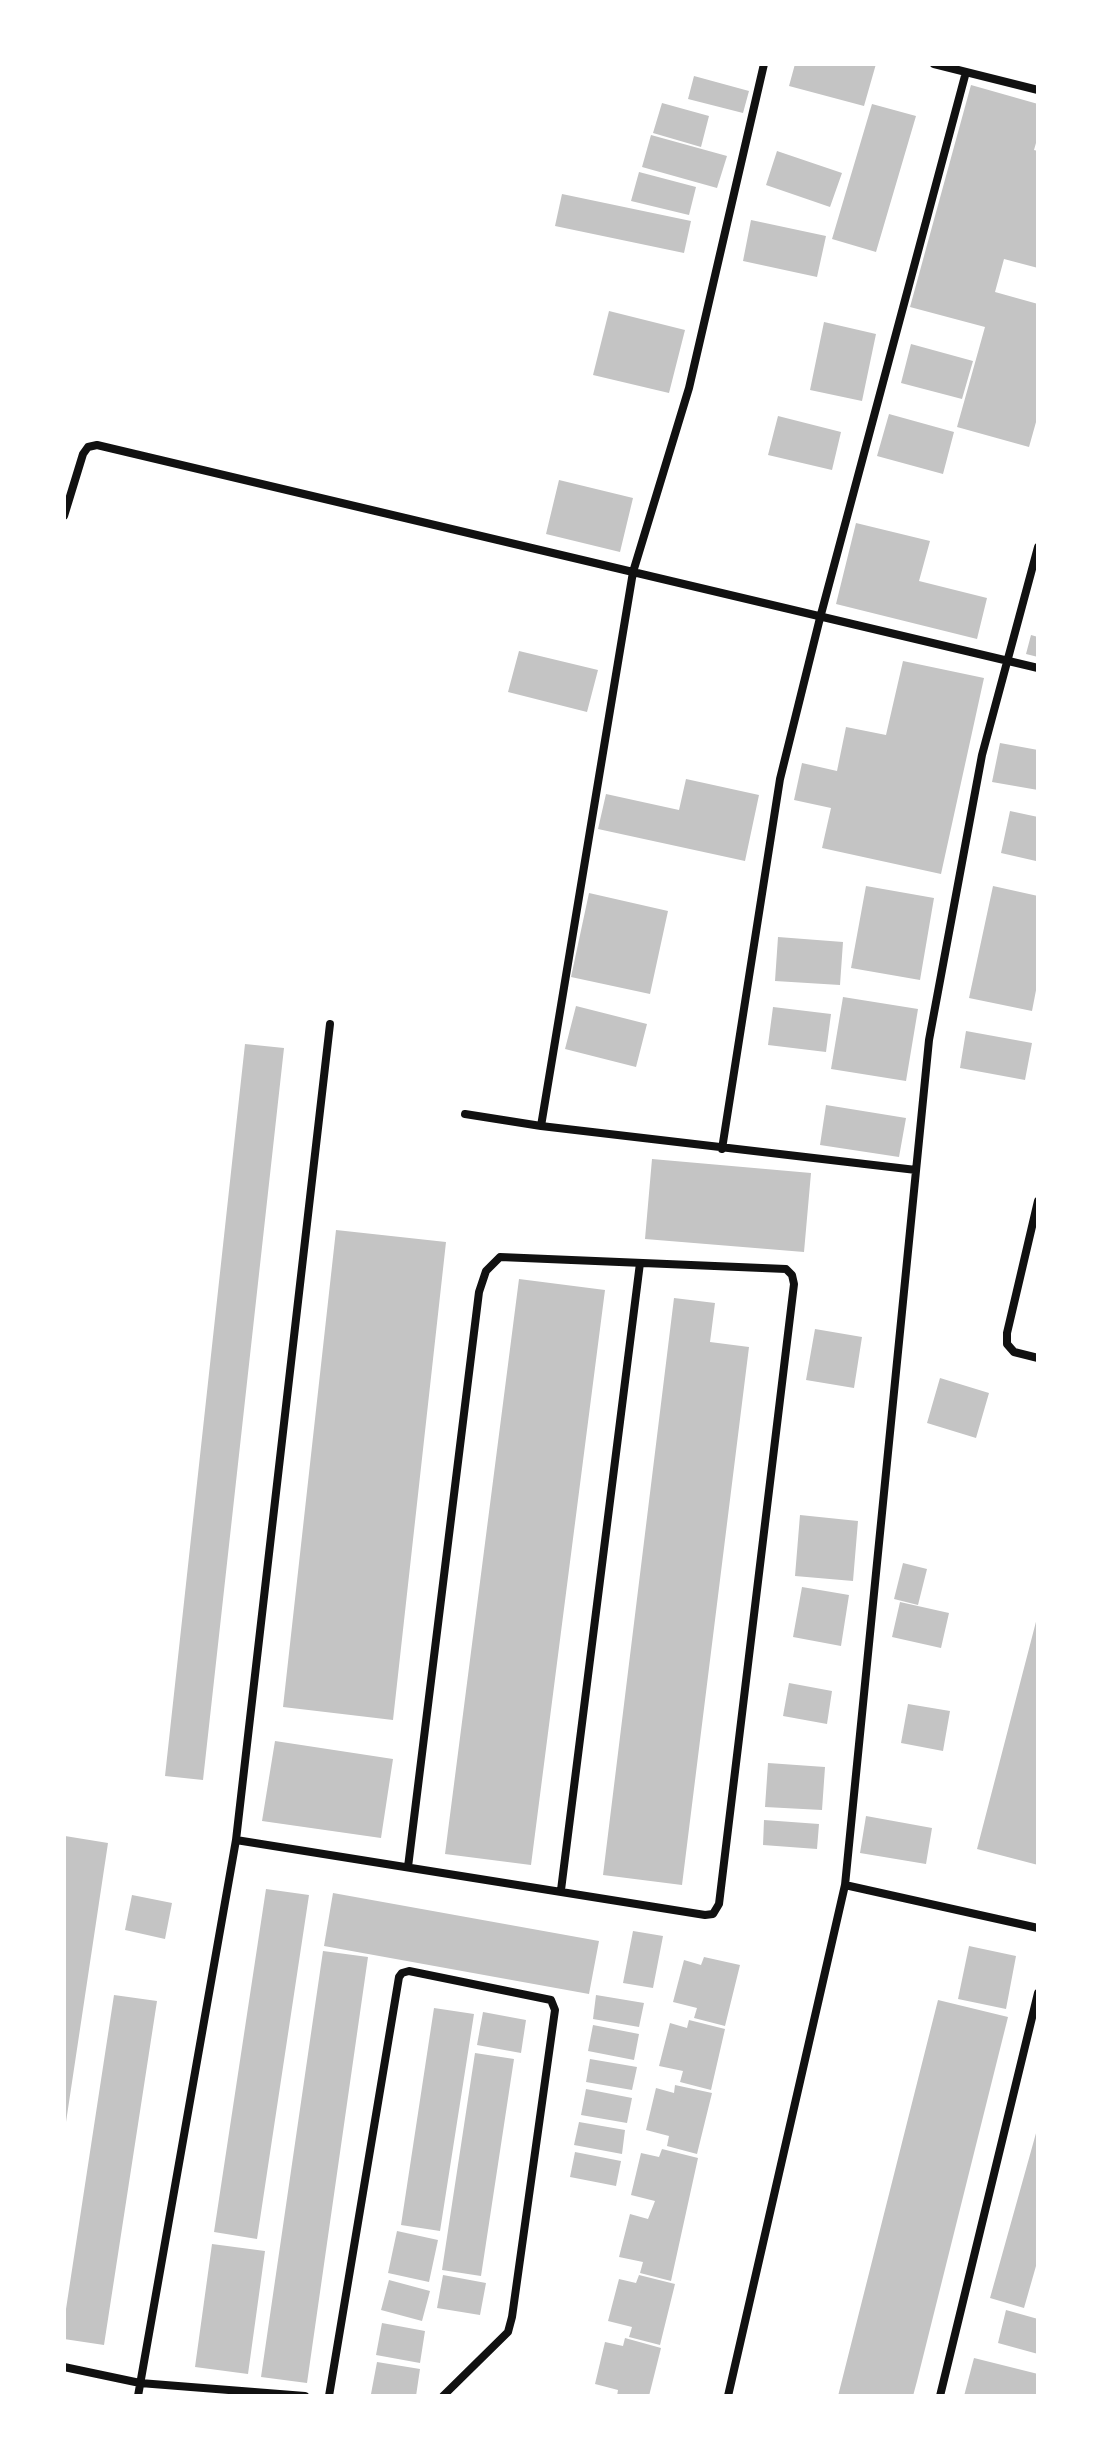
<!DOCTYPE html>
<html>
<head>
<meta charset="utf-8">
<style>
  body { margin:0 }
  #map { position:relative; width:1102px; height:2460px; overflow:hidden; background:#fff; font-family:"Open Sans",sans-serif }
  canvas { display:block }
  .frame { position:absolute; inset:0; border:66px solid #fff; pointer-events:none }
</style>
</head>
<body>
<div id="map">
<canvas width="1102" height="2460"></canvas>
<div class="frame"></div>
</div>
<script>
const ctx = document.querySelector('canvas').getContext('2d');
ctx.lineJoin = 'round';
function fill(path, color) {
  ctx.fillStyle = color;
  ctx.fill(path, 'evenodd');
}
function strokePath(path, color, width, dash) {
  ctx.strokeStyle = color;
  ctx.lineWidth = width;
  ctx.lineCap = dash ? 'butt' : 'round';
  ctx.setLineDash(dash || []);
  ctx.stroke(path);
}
fill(new Path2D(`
  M795,64H876L864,106L789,86Z
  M694,76L749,91L743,113L688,99Z
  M971,85L1038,104V136L1034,150L1038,151V268L1004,259L995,292L1038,304V415L1029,447L957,427L985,327L910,307Z
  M662,103L709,116L701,147L653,133Z
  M872,104L916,116L876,252L832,239Z
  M651,135L727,156L717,188L642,167Z
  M777,151L842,173L830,207L766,185Z
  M639,172L696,187L689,215L631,201Z
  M562,194L691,221L684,253L555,226Z
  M751,220L826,236L817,277L743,261Z
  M609,311L685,330L669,393L593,375Z
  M824,322L876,334L862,401L810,390Z
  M911,344L973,361L962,399L901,383Z
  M889,414L954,432L943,474L877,456Z
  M778,416L841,432L832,470L768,455Z
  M559,480L633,498L620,552L546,534Z
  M856,523L930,541L919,581L987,598L977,639L836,604Z
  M1031,635L1038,637V657L1026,654Z
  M519,651L598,670L587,712L508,692Z
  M903,661L984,678L941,874L822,848L831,808L794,800L802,763L837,771L846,727L886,735Z
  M1000,743L1038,750V790L992,782Z
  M686,779L759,795L745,861L598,829L606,794L679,810Z
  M1010,811L1038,817L1036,861L1001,853Z
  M866,886L934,898L920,980L851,968Z
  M993,886L1038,896V980L1032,1011L969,998Z
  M589,893L668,911L650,994L571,977Z
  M778,937L843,942L840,985L775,981Z
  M843,997L918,1009L906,1081L831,1069Z
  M576,1006L647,1024L636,1067L565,1049Z
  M773,1007L831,1014L826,1052L768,1045Z
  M966,1031L1032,1043L1025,1080L960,1068Z
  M245,1044L284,1048L203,1780L165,1776Z
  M826,1105L906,1118L899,1157L820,1145Z
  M652,1159L811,1173L804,1252L645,1239Z
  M336,1230L446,1242L393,1720L283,1707Z
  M519,1279L605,1290L531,1865L445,1854Z
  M674,1298L715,1303L710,1342L749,1347L682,1885L603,1875Z
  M815,1329L862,1337L854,1388L806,1380Z
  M940,1378L989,1393L976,1438L927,1423Z
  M800,1515L858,1521L853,1581L795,1576Z
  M903,1563L927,1569L918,1605L894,1599Z
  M802,1587L849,1595L841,1646L793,1637Z
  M900,1602L949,1613L941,1648L892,1637Z
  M1038,1614V1865L977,1849Z
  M789,1683L832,1691L827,1724L783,1716Z
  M908,1704L950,1711L943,1751L901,1743Z
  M275,1741L393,1759L381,1838L262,1821Z
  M768,1763L825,1767L822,1810L765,1807Z
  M866,1816L932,1828L926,1864L860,1853Z
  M764,1820L819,1824L817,1849L763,1845Z
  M65,1836L108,1843L66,2122H64Z
  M266,1889L309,1895L257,2239L214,2232Z
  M333,1893L599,1941L589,1994L324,1946Z
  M132,1895L172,1903L165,1939L125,1930Z
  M633,1931L663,1936L653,1988L623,1983Z
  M969,1946L1016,1956L1006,2009L958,1999Z
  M323,1951L368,1957L307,2383L261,2377Z
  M704,1957L740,1965L725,2026L694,2018L697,2008L673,2002L684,1960L701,1965Z
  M114,1995L157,2001L104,2345L64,2339V2322Z
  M596,1995L644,2003L639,2027L593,2019Z
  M938,2000L1008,2017L917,2381L913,2396H838Z
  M434,2008L474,2014L440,2231L401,2225Z
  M483,2012L526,2020L521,2053L477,2045Z
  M689,2020L725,2029L711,2090L680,2082L683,2071L659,2066L670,2023L687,2028Z
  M593,2025L639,2034L634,2060L588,2051Z
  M475,2053L514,2059L481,2276L442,2270Z
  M590,2059L637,2067L632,2090L586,2082Z
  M675,2085L712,2093L697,2154L667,2146L669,2136L646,2130L656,2088L674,2093Z
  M586,2089L632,2098L627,2123L581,2115Z
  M579,2122L625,2130L622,2154L574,2145Z
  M1038,2126V2259L1024,2308L990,2298Z
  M662,2149L698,2158L671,2281L640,2273L643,2262L619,2257L630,2214L648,2219L655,2201L631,2195L641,2153L659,2157Z
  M575,2152L621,2161L616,2186L570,2177Z
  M397,2231L438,2240L429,2282L388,2273Z
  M212,2244L265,2251L248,2374L195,2367Z
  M443,2275L486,2283L480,2315L437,2308Z
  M639,2275L675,2284L660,2345L629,2337L632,2327L608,2321L619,2279L636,2283Z
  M389,2280L430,2291L422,2321L381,2310Z
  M1006,2310L1038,2319V2354L998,2343Z
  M382,2323L425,2331L420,2363L376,2355Z
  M625,2338L661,2348L649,2396H617L618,2390L595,2384L605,2342L623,2346Z
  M974,2358L1038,2374V2396H964Z
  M377,2362L420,2369L416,2396L371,2394Z`), '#c4c4c4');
strokePath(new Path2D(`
  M764,64L689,388L633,572L541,1126L916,1170
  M934,64L1038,90
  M64,516L83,454L88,447L97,445L1038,668
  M465,1114L541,1126
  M722,1149L780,779L820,618L966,72
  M1038,1201L1007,1333V1344L1014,1352L1038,1358
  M236,1840L705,1915L713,1914L719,1904L794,1284L792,1275L786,1269L500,1257L486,1271L479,1292L408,1867
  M845,1885L1038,1928
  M561,1890L640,1263
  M64,2367L140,2383L305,2396
  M138,2396L236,1840L330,1024
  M329,2396L399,1977L402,1973L409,1971L551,2000L555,2010L512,2317L508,2332L443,2396
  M728,2396L845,1885L929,1040L982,755L1038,547
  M940,2396L1038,1993`), '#111', 8);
</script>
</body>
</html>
